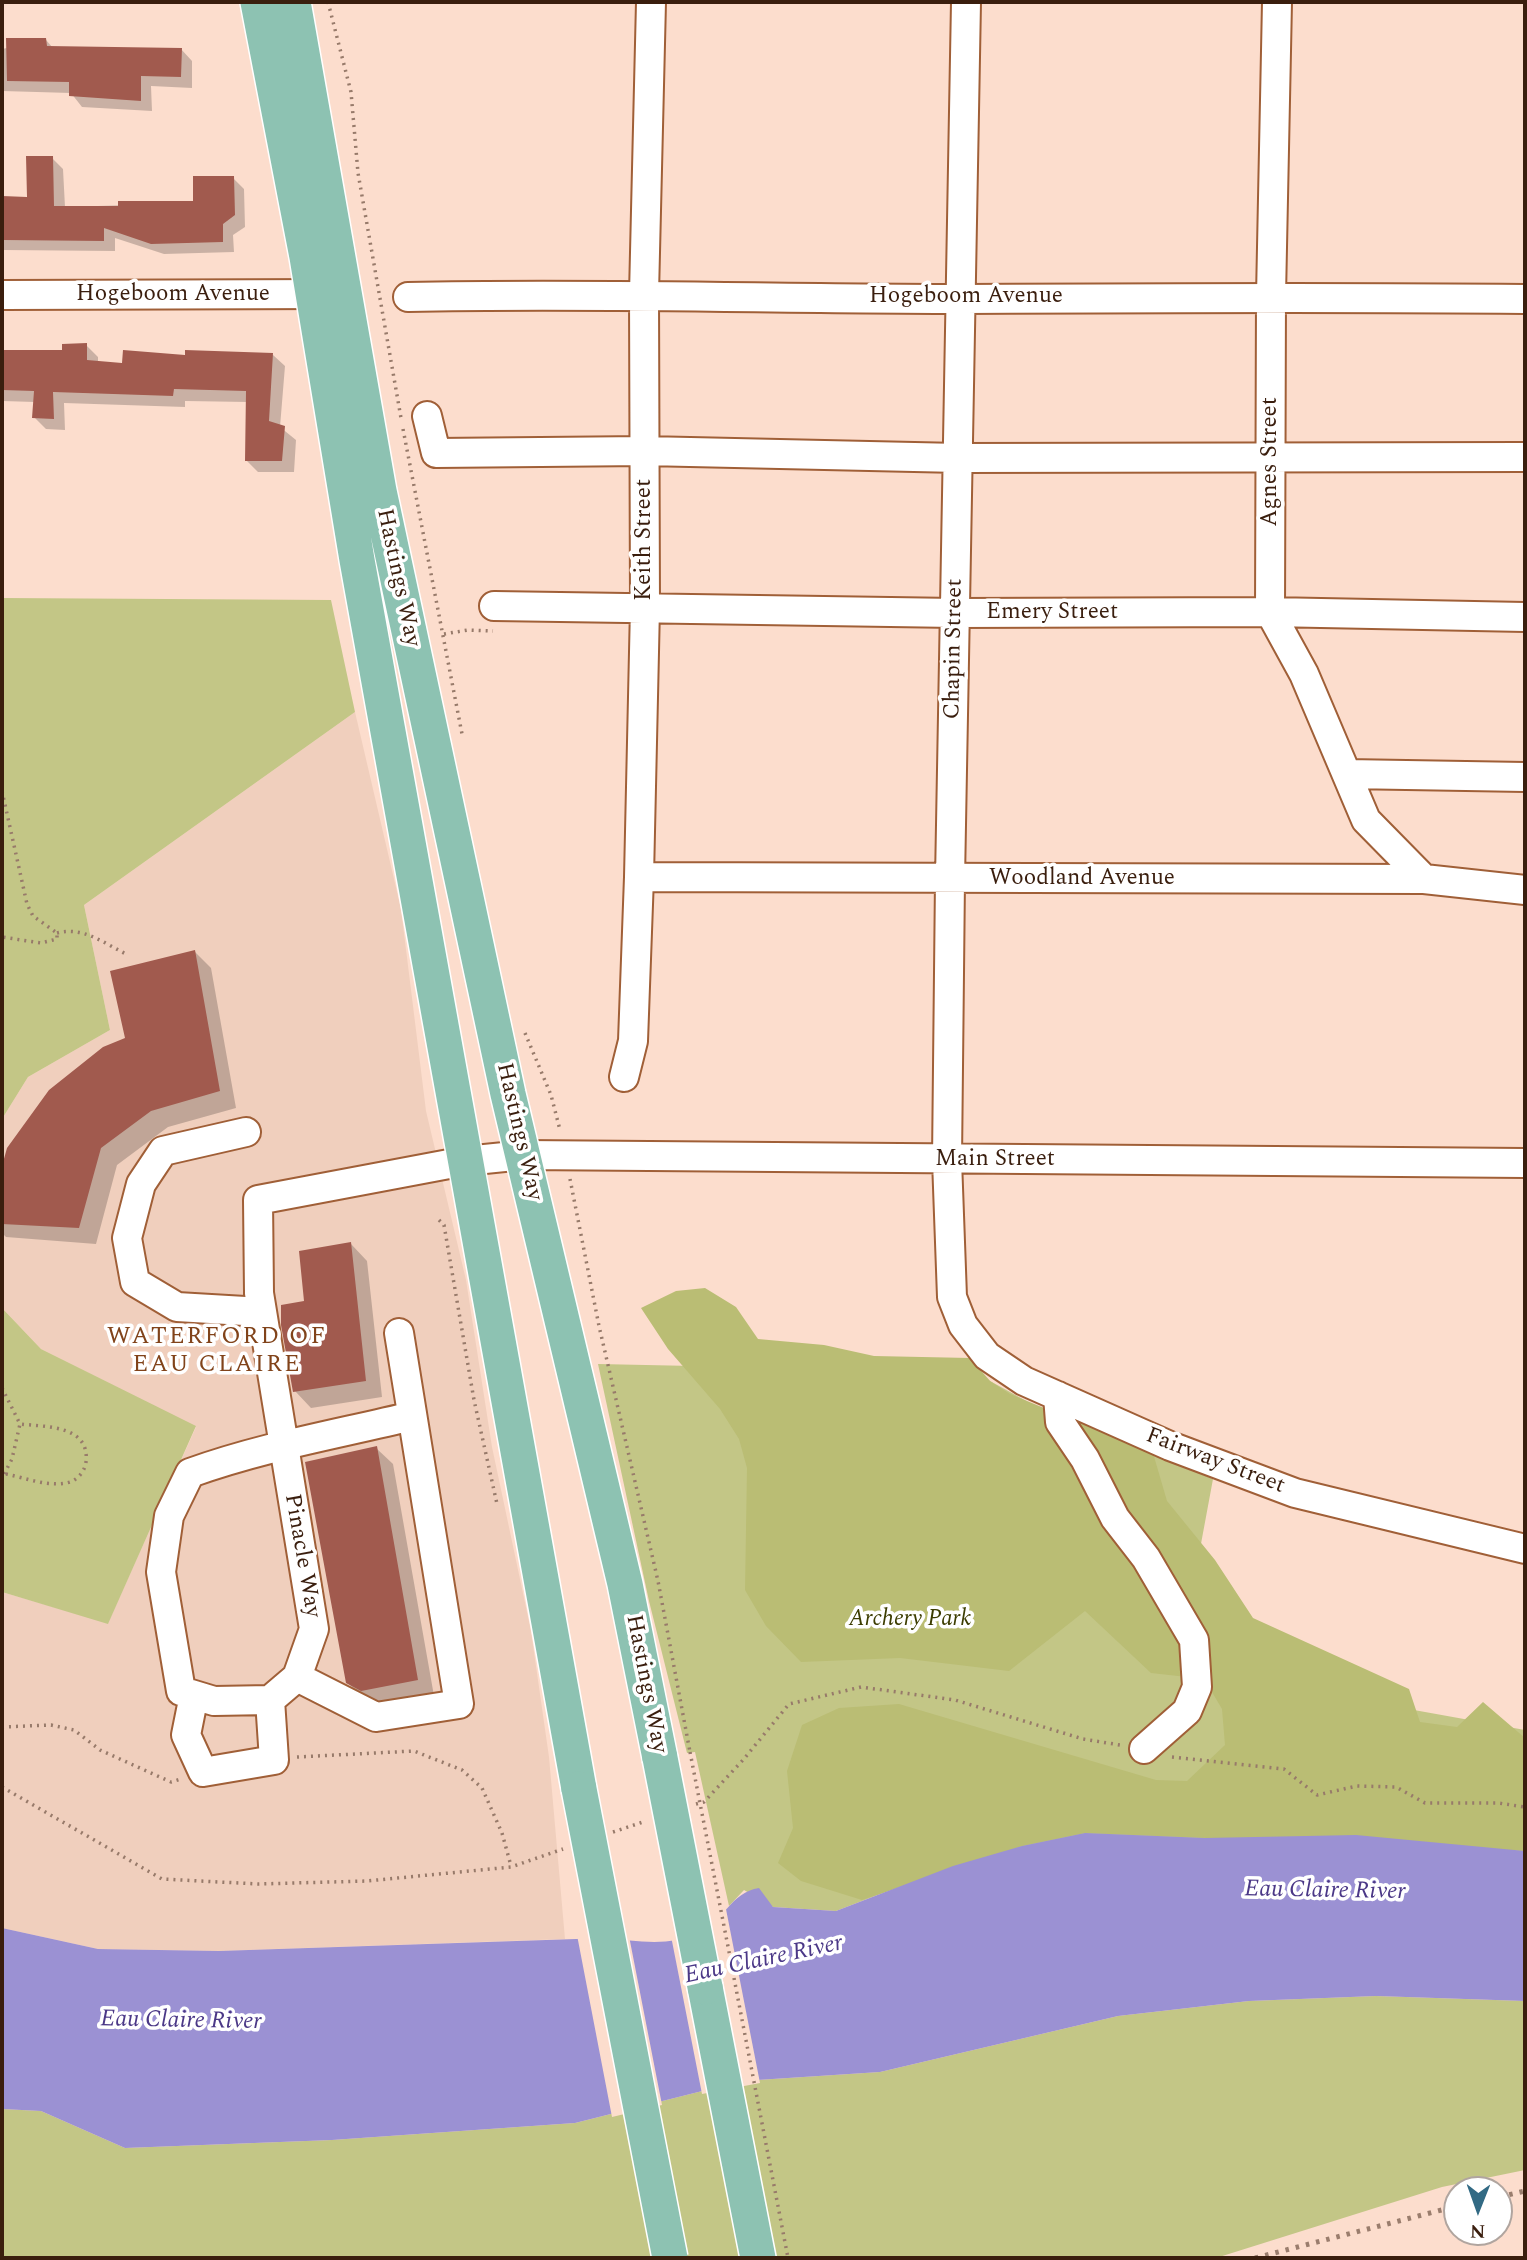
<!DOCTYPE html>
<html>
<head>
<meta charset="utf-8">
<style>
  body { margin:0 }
  #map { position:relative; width:1527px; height:2260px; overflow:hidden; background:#fcddcd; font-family:Spectral,serif }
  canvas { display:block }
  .frame { position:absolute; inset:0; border:4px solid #3a1e0e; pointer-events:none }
  .north { position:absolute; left:1443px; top:2176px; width:70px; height:70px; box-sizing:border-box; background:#fff; border:2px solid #b0a59f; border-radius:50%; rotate:181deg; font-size:19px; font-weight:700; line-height:28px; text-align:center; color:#3a1e0e }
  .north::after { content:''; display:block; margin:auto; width:24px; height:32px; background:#326a84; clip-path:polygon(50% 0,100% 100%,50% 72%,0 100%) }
</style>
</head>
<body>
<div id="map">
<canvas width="1527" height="2260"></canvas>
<div class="frame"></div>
<div class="north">N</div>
</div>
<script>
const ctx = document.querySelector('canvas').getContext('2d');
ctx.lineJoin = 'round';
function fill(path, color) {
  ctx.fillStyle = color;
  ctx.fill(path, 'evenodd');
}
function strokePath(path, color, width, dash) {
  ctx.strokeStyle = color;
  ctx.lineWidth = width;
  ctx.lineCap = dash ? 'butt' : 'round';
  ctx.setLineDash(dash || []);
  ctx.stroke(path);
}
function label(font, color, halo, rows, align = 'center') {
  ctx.font = font + ' Spectral,serif';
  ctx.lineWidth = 7;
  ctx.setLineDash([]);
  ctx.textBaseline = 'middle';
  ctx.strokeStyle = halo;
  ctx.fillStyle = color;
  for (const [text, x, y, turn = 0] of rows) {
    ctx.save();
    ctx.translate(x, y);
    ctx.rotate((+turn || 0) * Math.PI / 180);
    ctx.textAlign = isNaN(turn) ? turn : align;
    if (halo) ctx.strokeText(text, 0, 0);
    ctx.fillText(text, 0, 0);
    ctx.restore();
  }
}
fill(new Path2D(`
  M355,712L401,909L426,1111L466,1280L492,1447L531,1631L549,1757L565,1939L219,1951L98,1949L2,1928V1592L108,1623L196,1427L41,1349L2,1308V1119L28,1077L110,1030L84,905Z`), '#f0cfbd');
fill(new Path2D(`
  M2,598L331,600L355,712L84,905L110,1030L28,1077L2,1119Z
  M2,1308L41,1349L196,1426L108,1624L2,1592Z
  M598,1364L980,1372L990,1381L1030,1403L1213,1479L1185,1630L1214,1674L1525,1730V1851L1485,1849L953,1866L836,1911L773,1907L744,1890L729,1906L695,1752L687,1753L649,1601Z
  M1376,1996L1525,2001V2170L1442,2187L1216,2258H2V2109L41,2111L125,2148L332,2140L575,2123L742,2081L880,2072L1118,2016L1249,2001Z`), '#c3c686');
fill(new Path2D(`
  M705,1288L736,1307L758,1339L824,1345L874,1356L970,1358L990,1381L1010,1394L1153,1453L1167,1501L1215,1560L1253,1618L1409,1689L1420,1722L1457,1727L1483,1702L1525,1738V1851L1085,1833L1022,1846L862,1900L801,1881L778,1863L793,1828L787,1771L802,1725L839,1708L899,1704L1156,1780L1187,1781L1225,1745L1222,1709L1209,1687L1187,1677L1151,1673L1085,1611L1009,1671L900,1658L801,1662L766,1626L745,1590L747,1468L739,1439L720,1409L668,1349L641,1308L676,1291Z`), '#babd74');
fill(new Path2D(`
  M1085,1833L1205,1838L1356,1835L1525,1851V2001L1376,1996L1249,2001L1118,2016L880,2072L742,2081L575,2123L332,2140L125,2148L41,2111L2,2109V1928L98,1949L219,1951L606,1938C636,1941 670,1947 699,1933C723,1922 731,1892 759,1888L773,1907L836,1911L953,1866L1022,1846Z`), '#9b91d3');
fill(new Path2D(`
  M725,1904L760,2083L702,2094L671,1936L699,1930Z
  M606,1934L629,1936L662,2105L612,2117L577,1935Z`), '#fcddcd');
fill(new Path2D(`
  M46,40L53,48L181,49L192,61V88L151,86L152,111L82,107L71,93L2,91V49Z
  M52,158L63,169L65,207L194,203L233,178L244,189L245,227L233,235L234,252L164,254L115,238V251L2,250V198L29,199Z
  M86,345L98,357V363L123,365L186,357L273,355L285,366L280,427L296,440L294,472H258L246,460L248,402L185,401V407L64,403L65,430L46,429L34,417L35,402L2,401V352H63Z
  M195,952L211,968L236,1108L168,1127L117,1165L96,1244L6,1237L2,1233V1173L8,1149L127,1039Z
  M351,1244L367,1261L382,1397L311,1408L295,1391L306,1303Z
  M376,1448L393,1464L434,1696L378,1706L365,1700L348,1683Z`), '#0003');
fill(new Path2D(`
  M6,38H46L47,46L182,48L181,77L141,76V101L69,96V82L7,81Z
  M26,156H53L54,206H118V201H193V176H234L235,215L223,224V242L151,244L104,228V241L2,240V196L27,197Z
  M87,343V360L122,363L123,350L185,355V350L273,353L269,421L285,426L282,461H245L246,391L174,389L173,396L53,392L54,419L32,418L34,391L2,390V350H62V344Z
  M195,950L220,1091L151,1111L101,1148L79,1228L2,1224V1166L7,1148L49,1090L103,1047L125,1038L110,971Z
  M351,1242L366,1381L293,1392L281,1325V1305L304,1301L299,1251Z
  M377,1446L418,1680L361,1691L346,1683L305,1462Z`), '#a15a4e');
const minor = new Path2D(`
  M966,2L950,879L947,1160L952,1297L963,1325L987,1356L1024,1381L1170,1446L1295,1493L1525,1549
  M1277,2L1271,296L1270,612L1304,674L1366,820L1424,879
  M2,295L335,294
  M408,297C593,293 778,299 964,299C1151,298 1338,297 1525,299
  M427,416L436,453L645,451L959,458L1525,457
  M494,606L956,613L1270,612L1525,617
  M1347,774L1525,777
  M639,877L1424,879L1525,890
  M624,1077L633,1041L639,877L645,607L644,294L651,2
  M246,1132L163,1151L141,1184L127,1238L135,1282L177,1307L262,1312
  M1058,1396L1060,1422L1085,1459L1115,1518L1146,1558L1194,1640L1197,1687L1187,1711L1144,1749
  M412,1416C338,1434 262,1447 190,1473L169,1516L161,1572L181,1691L214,1701L270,1700L297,1677L314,1629L259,1293L258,1200L465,1161L524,1155L1525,1163
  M297,1677L376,1717L459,1704L399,1333
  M194,1695L186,1735L203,1772L274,1760L270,1700`);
const major = new Path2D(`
  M258,2L307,257L357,560L579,1789
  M293,2L379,491L508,1094L625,1584L660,1758
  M705,1987L758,2258`);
strokePath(minor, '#a05f37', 32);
strokePath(major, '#fff', 38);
strokePath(new Path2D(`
  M328,2L351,92L358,173L401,418
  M403,429L462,734
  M444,634L468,630L493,631
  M2,791L27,904L33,916L57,933V939L41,943L2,937
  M57,933C82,926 104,943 126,954
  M525,1033L551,1095L560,1130
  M570,1179L599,1326L658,1581L690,1752
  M439,1220L444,1225L474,1400L497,1504
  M2,1388L20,1424L12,1459L2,1478
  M6,1474C26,1478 50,1488 70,1482C79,1479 85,1470 86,1462C90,1425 46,1427 20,1424
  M2,1727L51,1725L74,1730L100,1750L171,1782L181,1779
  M297,1757L414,1751L462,1770L482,1788L502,1833L511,1866
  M1172,1757L1284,1769L1317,1795L1357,1786L1396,1787L1425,1803H1498L1525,1807
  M2,1787L162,1879L258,1884L367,1881L511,1867L563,1849
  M696,1804L704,1802L743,1760L789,1704L861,1687L955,1700L1083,1739L1120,1745
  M613,1832L646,1821`), '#977a6a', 3.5, [2, 5]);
strokePath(minor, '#fff', 28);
strokePath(major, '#8dc2b2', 35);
strokePath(new Path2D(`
  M1499,2197L1525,2191
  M1255,2258L1457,2206`), '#9a7d6d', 5, [3.5, 7]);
const majorBridge = new Path2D(`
  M660,1758L705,1987
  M579,1789L670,2258`);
strokePath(majorBridge, '#fff', 38, []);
strokePath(new Path2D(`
  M690,1752L732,1967
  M734,1978L788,2258`), '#977a6a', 3.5, [2, 5]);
strokePath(majorBridge, '#8dc2b2', 35);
label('23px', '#3a1e0e', '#fff', [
  ["Hogeboom Avenue",173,295],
  ["Hogeboom Avenue",966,297],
  ["Agnes Street",1271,462,-90],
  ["Keith Street",645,540,-90],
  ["Hastings Way",397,578,78],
  ["Emery Street",1052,613],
  ["Chapin Street",955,649,-89],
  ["Woodland Avenue",1082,879],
  ["Hastings Way",518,1132,77],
  ["Main Street",995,1160],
  ["Fairway Street",1215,1462,21],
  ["Pinacle Way",301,1556,80],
  ["Hastings Way",645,1684,79]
]);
label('italic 23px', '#3c3d01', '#fff', [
  ["Archery Park",910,1620]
]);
ctx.letterSpacing = '2px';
label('24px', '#81431a', '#fff', [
  ["WATERFORD OF",217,1338],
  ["EAU CLAIRE",217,1366]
]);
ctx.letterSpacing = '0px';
label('italic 24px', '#4b3887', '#fff', [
  ["Eau Claire River",1325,1892,1],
  ["Eau Claire River",764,1961,-12],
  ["Eau Claire River",181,2022,1]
]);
</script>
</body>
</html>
